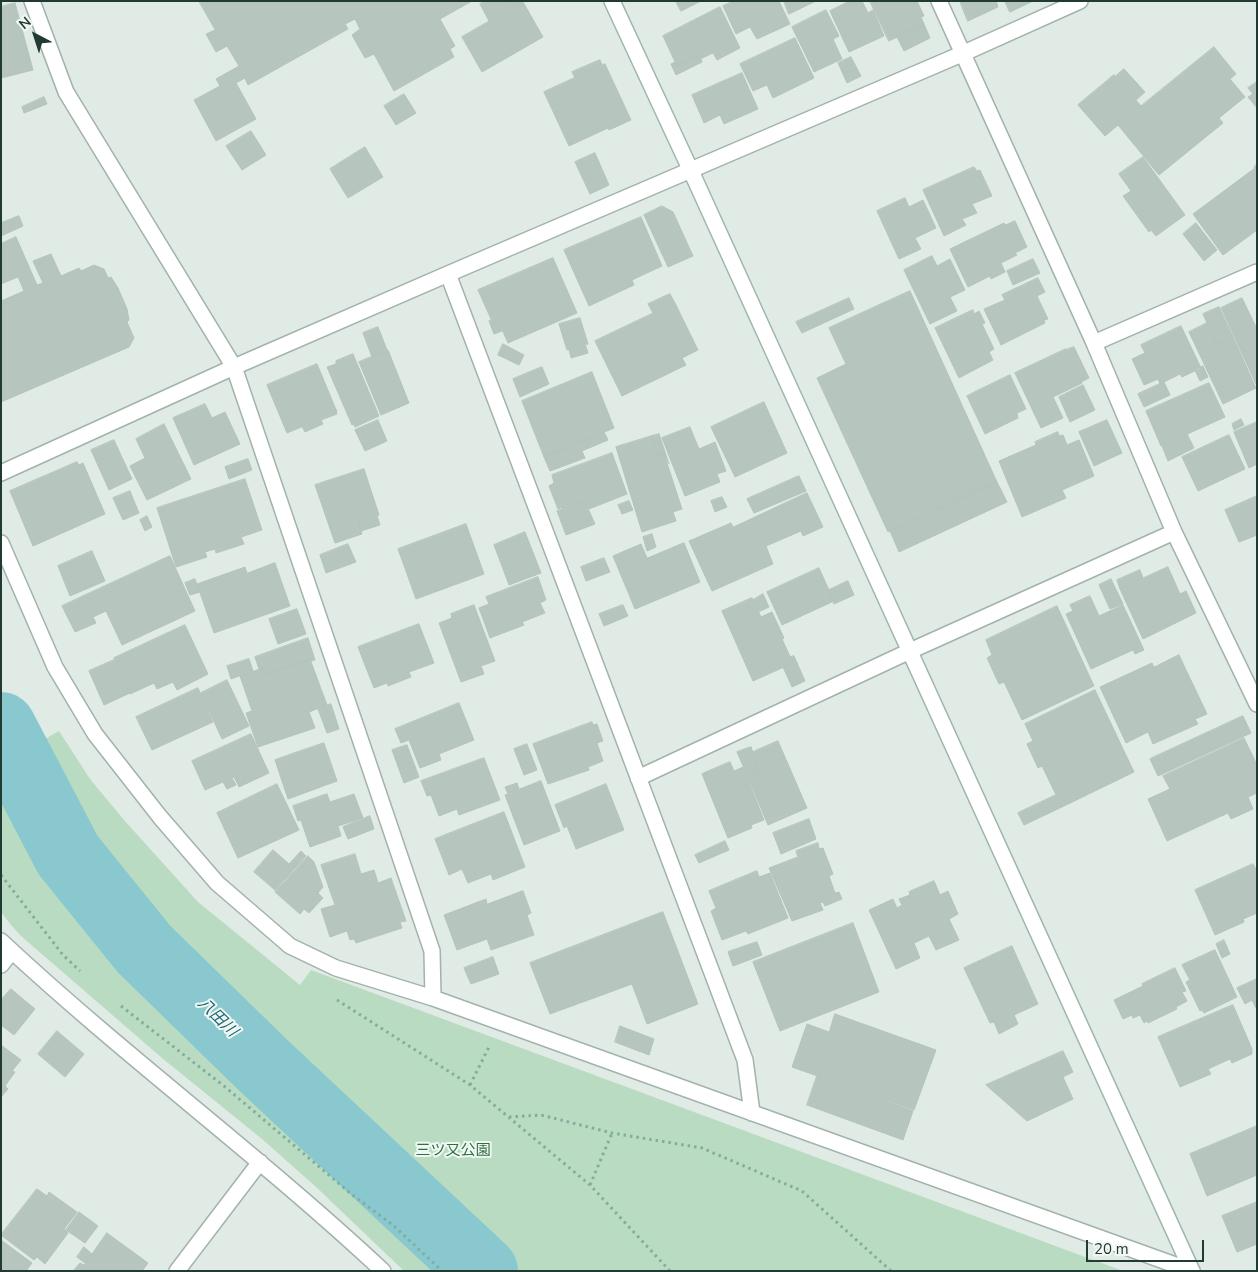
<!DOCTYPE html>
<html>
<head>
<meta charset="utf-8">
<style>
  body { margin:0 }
  #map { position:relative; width:1258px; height:1272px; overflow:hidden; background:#e0ebe5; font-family:"Nunito Sans",sans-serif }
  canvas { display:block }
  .frame { position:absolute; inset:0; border:2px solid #213a32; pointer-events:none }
  .north { position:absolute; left:10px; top:10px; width:50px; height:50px; -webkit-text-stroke:4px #f1f7f3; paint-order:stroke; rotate:320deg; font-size:14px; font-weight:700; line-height:20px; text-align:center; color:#213a32 }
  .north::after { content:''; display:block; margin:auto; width:18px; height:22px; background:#213a32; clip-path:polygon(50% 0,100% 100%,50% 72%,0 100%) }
  .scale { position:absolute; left:1086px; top:1240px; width:118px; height:22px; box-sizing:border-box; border:2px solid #213a32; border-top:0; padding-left:6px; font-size:15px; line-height:18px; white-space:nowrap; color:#213a32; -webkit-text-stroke:4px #f1f7f3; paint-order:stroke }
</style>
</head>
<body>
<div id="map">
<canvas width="1258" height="1272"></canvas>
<div class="frame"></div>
<div class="north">N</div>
<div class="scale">20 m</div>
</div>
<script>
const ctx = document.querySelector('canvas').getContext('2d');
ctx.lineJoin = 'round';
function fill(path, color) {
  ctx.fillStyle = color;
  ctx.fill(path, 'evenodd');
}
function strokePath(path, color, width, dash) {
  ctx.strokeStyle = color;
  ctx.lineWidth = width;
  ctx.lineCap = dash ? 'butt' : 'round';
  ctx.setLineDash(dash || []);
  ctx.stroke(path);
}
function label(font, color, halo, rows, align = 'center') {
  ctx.font = font + ' "Nunito Sans","Noto Sans JP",sans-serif';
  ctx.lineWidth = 4;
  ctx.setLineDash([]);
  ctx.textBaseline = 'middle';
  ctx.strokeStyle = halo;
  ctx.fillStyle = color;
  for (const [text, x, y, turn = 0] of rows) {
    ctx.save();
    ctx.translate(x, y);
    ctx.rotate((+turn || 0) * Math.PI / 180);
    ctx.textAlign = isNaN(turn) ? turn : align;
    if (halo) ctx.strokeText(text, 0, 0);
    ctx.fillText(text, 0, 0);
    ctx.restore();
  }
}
fill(new Path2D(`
  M59,731L90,779L124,820L198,902L300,985L311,970L1123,1271H404L315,1186L262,1139L162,1058L21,936L11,925L1,912V764Z`), '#b9dbc1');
strokePath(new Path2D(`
  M1,727L68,855L144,949L264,1066L483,1271`), '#89c8cf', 70);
const building = new Path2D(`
  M199,1H472L440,19L455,46L450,49L454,57L394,91L374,54L365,58L352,35L360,29L355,19L345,24L348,29L248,85L245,78L236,83L256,119L216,141L194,100L220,86L216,79L239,66L227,46L216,52L206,34L215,30Z
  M485,1H523V2L489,21L480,4Z
  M676,1H701L681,11Z
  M734,1H779L790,24L757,39L750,27L736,34L723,6Z
  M784,1H816L789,14Z
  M850,1H862L868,13L873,10L884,36L849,52L830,11Z
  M870,1H917L924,16L921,17L924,24L889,41Z
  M960,1H996L998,7L968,21Z
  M1005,1H1033L1010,12Z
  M523,2L543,37L482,72L462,37Z
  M15,3L33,70L1,78V7Z
  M720,7L740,48L717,60L713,53L698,60L696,56L677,66L663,36Z
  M826,10L839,36L833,39L842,59L814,72L792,27Z
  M924,24L930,38L904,51L897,37Z
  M795,38L814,78L773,98L767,85L753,91L740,64Z
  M1214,47L1236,74L1230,79L1245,97L1219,118L1223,123L1159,175L1118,125Z
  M696,56L698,60L701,59L702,62L676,75L671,64L675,62L677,66Z
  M851,57L861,76L847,83L838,63Z
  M600,60L602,65L575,78L572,72Z
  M605,64L631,120L609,130L608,128L569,146L544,92Z
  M1124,69L1145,92L1136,100L1115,77Z
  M742,73L758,109L724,124L720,115L704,123L692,95Z
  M1114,75L1141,106L1105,136L1078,105Z
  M1257,82V108L1248,97L1253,94L1248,88Z
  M404,94L416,113L396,125L384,106Z
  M44,97L47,104L24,113L22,107Z
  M251,131L266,155L242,170L226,146Z
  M365,147L383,177L348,198L330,169Z
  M595,153L609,185L590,194L575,162Z
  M1143,157L1185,215L1156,236L1151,230L1149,232L1123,196L1131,191L1119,174Z
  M1257,164V230L1223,255L1193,214L1255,168L1254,167Z
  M974,167L977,171L980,170L992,196L972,204L977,213L962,219L966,225L944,236L923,190Z
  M905,198L909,207L923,200L936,228L915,238L921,249L899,259L877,211Z
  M662,206L673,212L693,256L668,267L644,215Z
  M19,216L23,226L1,236V223Z
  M641,217L662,266L632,280L634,285L589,306L564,250Z
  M1015,221L1027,247L1015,253L1017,255L1001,263L1005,272L991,279L990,276L968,287L950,249L1004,223L1005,225Z
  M1196,223L1217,250L1204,261L1183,234Z
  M16,237L37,285L43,283L33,261L51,254L61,276L79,268L81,271L94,265L104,269L108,278L111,277L118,288L127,309L129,320L127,322L134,338L129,347L1,402V301L24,291L18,277L1,284V244Z
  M932,256L937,266L950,259L965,290L950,297L957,311L930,324L904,270Z
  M553,258L577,313L508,343L497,318L491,319L478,290Z
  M1033,259L1040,273L1013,285L1007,271Z
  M1038,278L1045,292L1037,296L1048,319L1044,320L1045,323L1001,345L984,309L1005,300L1002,295Z
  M910,291L997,482L888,532L817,378L846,364L829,328Z
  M670,294L675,303L653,313L648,304Z
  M849,298L854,309L802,333L796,322Z
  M1242,298L1256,327L1257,326L1256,384L1221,308Z
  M675,303L698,350L682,358L686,365L622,396L595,341Z
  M1219,307L1233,337L1217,345L1203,314Z
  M973,310L974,314L979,311L985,323L982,324L994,349L989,352L993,360L959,378L935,328Z
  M497,318L502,331L494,334L489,321Z
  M580,318L588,344L567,350L559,324Z
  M1207,323L1217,345L1233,337L1256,388L1223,404L1189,332Z
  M1181,326L1201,368L1182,377L1180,374L1160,384L1158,379L1144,385L1132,359L1145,353L1141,345Z
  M378,327L387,350L372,357L363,333Z
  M503,344L524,355L519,365L498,355Z
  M585,344L588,353L571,358L569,349Z
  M1074,347L1089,378L1081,382L1066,350Z
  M1066,349L1082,383L1053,397L1063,418L1041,428L1015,373Z
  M388,350L409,403L381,415L359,362Z
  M353,354L379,416L355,427L354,424L352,425L327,367L336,364V361Z
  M317,364L337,412L287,433L267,385Z
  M1203,366L1208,377L1200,381L1195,370Z
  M542,367L549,384L520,397L513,379Z
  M592,372L614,428L544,457L522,401Z
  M1010,375L1026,409L1017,413L1018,418L985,434L967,396Z
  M1164,382L1170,395L1144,407L1138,394Z
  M1209,383L1225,417L1161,446L1146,411Z
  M1083,385L1095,410L1070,422L1059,397Z
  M764,402L787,453L735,477L711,427Z
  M205,404L212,418L225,412L240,444L194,465L173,418Z
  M336,412L337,414L321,420L323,424L305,432L302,426Z
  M1241,419L1244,425L1234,430L1232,424Z
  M378,420L387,441L365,451L355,430Z
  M1107,420L1122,453L1094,466L1079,432Z
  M1257,422V464L1249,468L1234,432Z
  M164,424L191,479L147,500L130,466L145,458L136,439Z
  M690,427L699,449L715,442L726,471L717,474L720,482L685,496L662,438Z
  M604,432L608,440L582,451L585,458L550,471L544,457Z
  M1058,432L1059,436L1063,435L1067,445L1079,440L1094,476L1062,490L1066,498L1022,517L999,461L1036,445L1035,442Z
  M659,434L669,464L664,454L658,456L652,436Z
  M1187,434L1194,448L1168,461L1162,446Z
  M1229,435L1245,469L1198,491L1182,457Z
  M652,436L658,456L664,454L682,509L673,512L676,521L642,532L616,447Z
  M114,440L132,479L109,490L91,450Z
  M612,453L627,494L589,509L585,502L562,510V507L558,509L549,486L554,483L552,475Z
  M248,459L252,470L229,479L225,467Z
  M77,462L79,465L83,463L105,514L33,546L10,491Z
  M364,469L379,515L359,522L362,534L335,543L315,485Z
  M799,476L806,491L754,513L747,499Z
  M245,479L262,530L241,537L244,544L216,553L215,549L205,552L207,557L176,567L157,508Z
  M997,482L1007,502L899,552L890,531Z
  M130,491L139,513L123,520L113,498Z
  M807,493L823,527L803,536L801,531L766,546L773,564L712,591L689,541L731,523L733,527Z
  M1257,496V535L1239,542L1225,510Z
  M722,497L727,507L715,512L711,501Z
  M629,501L633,510L622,514L618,505Z
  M585,502L595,524L566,535L557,511Z
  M147,516L152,527L145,531L140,520Z
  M377,516L380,525L361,531L359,522Z
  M466,524L484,574L416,599L398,549Z
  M525,532L541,573L509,585L494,545Z
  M652,534L656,547L647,551L643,537Z
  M684,543L700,582L635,609L613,556L641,544L647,558Z
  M348,544L356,562L326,573L320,555Z
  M92,551L105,581L70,596L58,566Z
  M170,556L195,611L122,645L106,611L93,617L96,623L75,632L62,606Z
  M604,558L610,572L586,581L581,567Z
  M275,563L290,606L214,633L197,584L245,567L247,573Z
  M1168,567L1180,594L1186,591L1196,613L1143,639L1120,589Z
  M819,568L834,601L782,625L767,592Z
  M1140,570L1143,578L1120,589L1117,580Z
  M538,577L546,600L540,603L545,613L522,622L524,625L490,638L479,608L489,604L486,597Z
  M195,579L200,592L190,595L185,583Z
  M1111,579L1123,604L1110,609L1099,585Z
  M848,581L854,595L834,604L833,602L834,601L829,590Z
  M763,594L769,607L758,612L753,600Z
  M1090,596L1099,616L1123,605L1144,650L1135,654L1133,650L1091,669L1066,614L1073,611L1070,605Z
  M752,598L761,617L772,612L784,638L782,639L793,663L753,681L722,611Z
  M474,605L495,661L481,666L484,674L461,682L439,623L452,618L451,614Z
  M623,605L628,616L604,626L599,614Z
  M1057,606L1094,686L1022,720L1004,682L999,684L987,658L992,655L986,640Z
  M297,609L306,634L278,644L269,619Z
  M419,624L434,663L409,672L411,677L388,686L387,683L374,688L358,647Z
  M185,625L208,674L177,690L173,682L157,689L154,683L130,694L114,658Z
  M308,638L315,660L311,661L310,659L266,674L263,668L259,669L255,657Z
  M1179,655L1207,714L1195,719L1198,724L1153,744L1148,732L1126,743L1100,687L1152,663L1154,667Z
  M794,656L805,681L792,687L783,667L793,663L790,657Z
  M249,659L253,671L231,679L227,666Z
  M310,659L327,705L309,712L315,728L258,747L246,713L252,711L240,676L263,668L266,674Z
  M114,660L130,693L104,705L89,671Z
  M227,680L249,726L222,739L201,693Z
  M198,688L213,722L152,750L136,717Z
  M1095,690L1134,772L1062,807L1042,766L1038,768L1027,744L1033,741L1025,724Z
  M459,703L474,740L439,754L441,760L420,768L409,740L401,743L395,729Z
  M331,704L339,729L327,733L318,709Z
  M1243,716L1251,733L1158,776L1150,759Z
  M592,722L593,725L597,724L603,741L597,743L603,761L588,767L589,770L548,784L533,744Z
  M251,734L269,773L239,787L234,777L205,790L192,761Z
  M1244,738L1257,765V793L1248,797L1253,809L1231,819L1228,813L1167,841L1148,799L1170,789L1163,776Z
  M778,741L807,808L768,825L747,775L759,770L753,752Z
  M324,743L337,781L288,799L275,760Z
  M527,744L537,770L524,775L514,749Z
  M407,745L419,777L404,783L392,750Z
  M751,747L759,770L747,775L737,752Z
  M484,758L500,800L459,815L457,809L439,816L431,795L427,796L421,781Z
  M730,762L734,771L743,767L764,820L751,825L752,828L728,838L702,774Z
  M232,778L236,785L227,789L223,782Z
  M541,781L560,831L524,845L505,795L508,794L505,787L517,783L519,789Z
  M277,784L299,830L238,858L217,813Z
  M606,784L624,830L576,849L567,826L564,828L555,805Z
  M327,794L330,802L354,794L363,818L338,826L341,836L310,847L301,820L298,821L293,806Z
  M1056,795L1062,807L1024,825L1018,813Z
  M504,812L525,867L493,880L491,874L468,883L462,869L449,875L435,839Z
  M370,816L374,829L348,839L343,827Z
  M809,819L816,839L781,854L773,833Z
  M725,841L729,850L699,863L695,855Z
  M818,843L819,849L823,848L833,874L829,876L835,893L839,892L842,899L825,906L823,902L820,903L823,910L792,921L769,868L798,857L796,851Z
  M273,850L289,864L301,851L306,856L275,890L254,872Z
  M355,854L361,874L374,870L378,883L391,878L406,921L400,922L402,928L356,943L354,939L350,940L347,931L330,937L321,909L335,905L321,865Z
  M308,856L314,862L323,887L318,893L323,898L309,913L304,909L300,914L275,892Z
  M1253,864L1257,871V913L1243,919L1244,922L1215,935L1195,890Z
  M757,871L759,877L770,873L788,918L748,934L746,931L722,940L711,911L716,908L709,891Z
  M934,881L940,895L948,891L958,914L949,919L959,940L936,950L929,936L914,943L920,958L896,969L869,910L893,899L897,908L902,905L899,899L910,895L909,892Z
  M523,891L531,913L527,915L534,935L491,950L487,939L457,950L444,915L486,899L487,904Z
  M663,912L698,1004L647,1024L632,984L550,1014L530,963Z
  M853,923L879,992L780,1031L753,962Z
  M1224,940L1230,954L1222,958L1216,944Z
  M757,942L762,955L733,966L728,952Z
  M1012,946L1038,1004L1014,1015L1018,1024L999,1034L994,1022L990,1023L964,968Z
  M1215,950L1237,997L1204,1013L1202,1010L1200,1011L1186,982L1190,980L1182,965Z
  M493,957L499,974L471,984L464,968Z
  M1175,968L1186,991L1182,992L1187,1001L1176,1007L1177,1009L1148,1023L1147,1021L1144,1023L1140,1015L1133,1018L1132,1015L1123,1019L1114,1000L1143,986L1142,984Z
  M1257,979V1010L1252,1000L1245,1004L1237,988Z
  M11,989L35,1009L14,1035L1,1025V1000Z
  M1233,1005L1252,1049V1054L1232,1063L1230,1059L1208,1069L1211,1074L1180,1087L1158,1037Z
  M835,1014L936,1050L914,1110L792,1067L807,1024L829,1032Z
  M620,1026L654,1039L649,1055L615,1042Z
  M57,1031L84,1054L65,1077L38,1054Z
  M1,1045L21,1060L12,1071L15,1072L5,1086L8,1089L1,1097Z
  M1063,1051L1073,1072L1063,1077L1073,1099L1027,1121L986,1085Z
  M817,1076L913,1111L903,1140L807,1105Z
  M1257,1126V1175L1207,1196L1190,1154Z
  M37,1189L47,1196L49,1192L77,1212L64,1229L68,1233L45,1264L37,1257L34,1260L1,1235Z
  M1257,1202V1244L1237,1252L1222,1216Z
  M79,1212L98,1226L85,1243L66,1230Z
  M107,1233L148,1263L142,1271H73L80,1263L84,1265Z
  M1,1240L32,1263L26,1271H1Z
  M84,1247L92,1254L85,1263L77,1257Z`);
fill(building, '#b6c5be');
strokePath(building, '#b3c4bc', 1);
const street = new Path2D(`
  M32,1L66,92L234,367L432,951L433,998
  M939,1L1094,343L1174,532L1257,704
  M448,274L745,1060L752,1113
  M1094,343L1257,272
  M1,473L234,367L448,274L964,53L1080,1
  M1,543L55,667L95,734L160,817L217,883L290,946L336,968L433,998L1192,1271
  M638,778L910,651L1174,532
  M1,941C124,1056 260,1156 383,1271
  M1,965L12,951
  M177,1271L260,1162`);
const secondary = new Path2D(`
  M612,1L691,171L1192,1271`);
strokePath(street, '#a3b2ac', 18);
strokePath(secondary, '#9fb6ad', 18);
strokePath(new Path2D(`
  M1,875L63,955L80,971
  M337,1000L470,1085L590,1185L670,1271
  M121,1006L224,1086L350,1193L394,1226L442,1271
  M470,1085L489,1047
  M509,1117L541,1115L612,1133L702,1148L802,1191L891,1271
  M590,1185L612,1133`), '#81ad9d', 3, [2.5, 4]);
strokePath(street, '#fff', 15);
strokePath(secondary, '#fff', 15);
label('15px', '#2d7043', '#f1f7f3', [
  ["三ツ又公園",453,1151]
]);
label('italic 16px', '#1e6b74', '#f1f7f3', [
  ["八田川",217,1018,44]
]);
</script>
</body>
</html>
